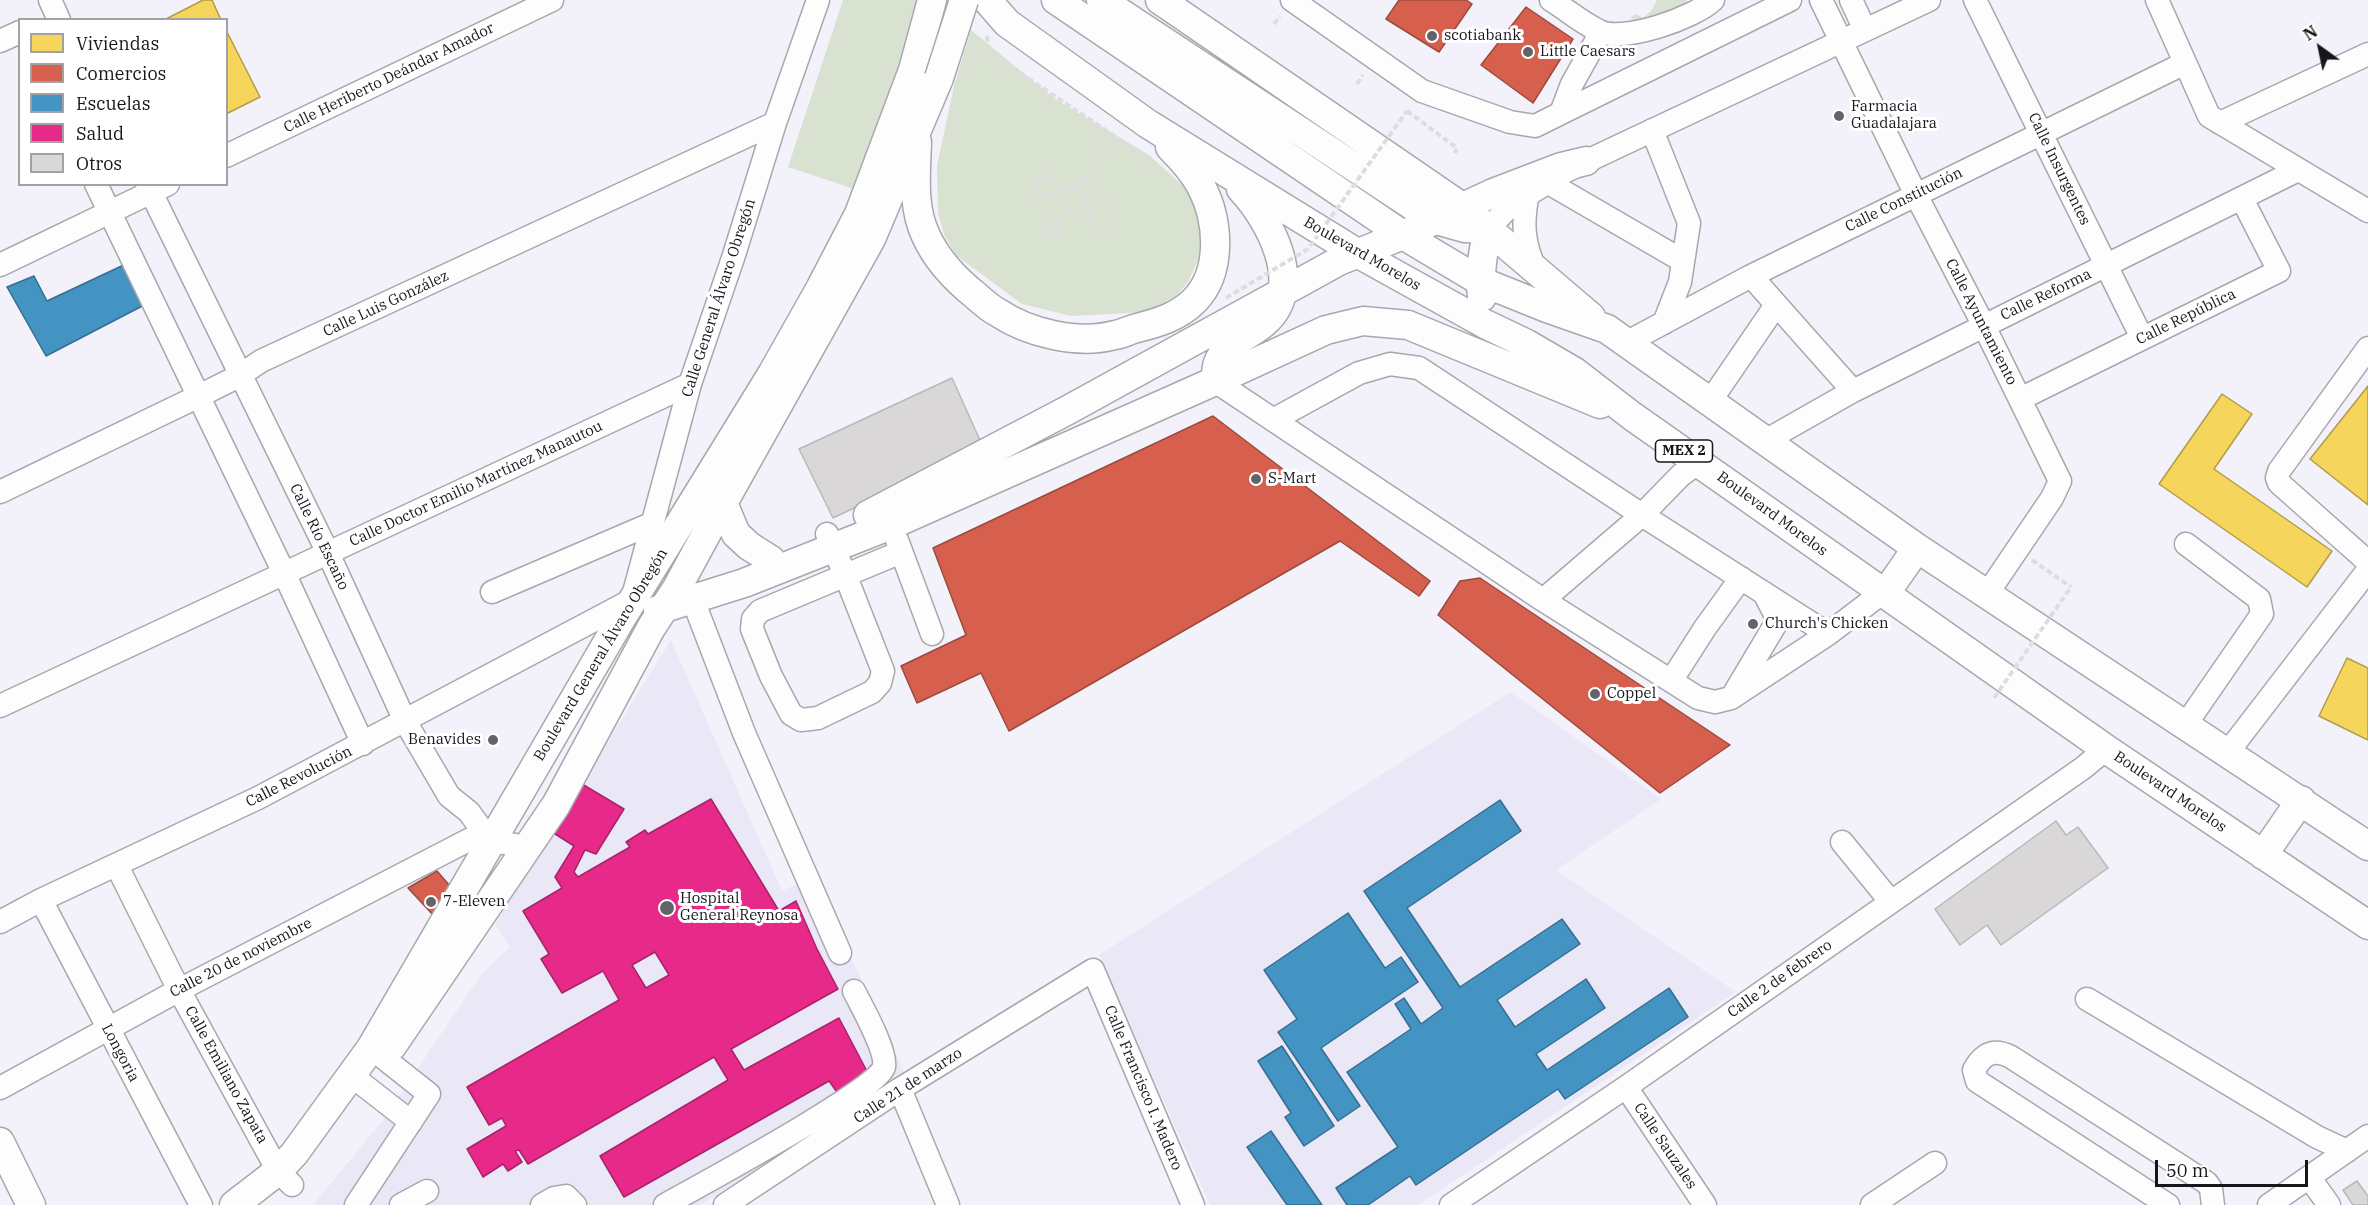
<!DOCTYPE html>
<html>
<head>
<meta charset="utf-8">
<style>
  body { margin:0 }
  #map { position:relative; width:2368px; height:1205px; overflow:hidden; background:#f3f2fa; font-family:"IBM Plex Serif",serif }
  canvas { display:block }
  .legend { position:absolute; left:18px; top:18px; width:210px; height:168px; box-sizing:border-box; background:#fff; border:2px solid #a2a2a4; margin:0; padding:8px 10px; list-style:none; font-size:18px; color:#17161b }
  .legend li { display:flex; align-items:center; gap:12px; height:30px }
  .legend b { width:30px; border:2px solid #a2a2a4 }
  .north { position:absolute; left:2290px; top:18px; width:60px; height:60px; -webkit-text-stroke:4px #fff; paint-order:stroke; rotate:327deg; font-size:16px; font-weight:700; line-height:24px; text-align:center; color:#17161b }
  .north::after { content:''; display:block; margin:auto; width:21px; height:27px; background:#17161b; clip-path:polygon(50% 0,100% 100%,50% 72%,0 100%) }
  .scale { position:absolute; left:2155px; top:1160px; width:153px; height:27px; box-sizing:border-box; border:3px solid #17161b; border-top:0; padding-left:8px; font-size:18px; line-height:21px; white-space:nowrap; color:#17161b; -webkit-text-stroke:4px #fff; paint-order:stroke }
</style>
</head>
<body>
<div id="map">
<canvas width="2368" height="1205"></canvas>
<ul class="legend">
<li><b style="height:16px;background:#f6d55c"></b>Viviendas</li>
<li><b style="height:16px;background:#d6604d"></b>Comercios</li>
<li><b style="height:16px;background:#4393c3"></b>Escuelas</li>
<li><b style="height:16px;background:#e7298a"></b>Salud</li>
<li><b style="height:16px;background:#dad7d8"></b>Otros</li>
</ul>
<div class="north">N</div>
<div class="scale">50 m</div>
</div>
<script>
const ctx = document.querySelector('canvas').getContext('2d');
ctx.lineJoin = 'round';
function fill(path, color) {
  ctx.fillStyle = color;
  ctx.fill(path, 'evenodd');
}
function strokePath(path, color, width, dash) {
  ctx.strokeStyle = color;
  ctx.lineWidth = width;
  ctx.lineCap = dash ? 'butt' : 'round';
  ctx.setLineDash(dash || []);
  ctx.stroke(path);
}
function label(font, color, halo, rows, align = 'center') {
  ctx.font = font + ' "IBM Plex Serif",serif';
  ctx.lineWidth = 6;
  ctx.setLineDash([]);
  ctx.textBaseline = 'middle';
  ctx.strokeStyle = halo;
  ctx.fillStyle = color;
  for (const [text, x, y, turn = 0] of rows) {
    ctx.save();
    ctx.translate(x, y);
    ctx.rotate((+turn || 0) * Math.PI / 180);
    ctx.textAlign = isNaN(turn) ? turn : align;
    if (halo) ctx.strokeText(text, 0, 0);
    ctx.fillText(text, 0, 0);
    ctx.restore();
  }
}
fill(new Path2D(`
  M671,640L782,891L813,876L905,1074L700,1205H313L383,1120L482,973L510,947L495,924Z
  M1511,692L1661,799L1556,870L1736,992L1418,1205H1210L1099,955Z`), '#eae7f7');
fill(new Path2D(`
  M843,0H925L863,192L788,167Z
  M1657,0H1686L1692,3L1672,15L1632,22L1631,17L1636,14L1643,18L1651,11Z
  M971,30L1055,99L1149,155L1199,200L1202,227L1199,258L1188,282L1176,296L1147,312L1071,316L1022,304L957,256L945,237L938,213L937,166L954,86Z`), '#d9e1d1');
const homes = new Path2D(`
  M203,0H212L221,20H164Z
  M226,30L260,97L226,114Z
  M2368,386V505L2310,459Z
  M2222,394L2252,414L2214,469L2332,551L2307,587L2159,484Z
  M2347,658L2368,668V740L2319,716Z`);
fill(homes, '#f6d55c');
strokePath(homes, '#b39c48', 1.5);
const shops = new Path2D(`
  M1399,0H1466L1472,4L1439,52L1386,19Z
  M1526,7L1573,39L1533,103L1481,65Z
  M1213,416L1430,581L1419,596L1340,541L1009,731L981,673L917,703L901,666L966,635L933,548Z
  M1480,578L1577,643L1730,745L1660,793L1438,615L1460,581Z
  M437,871L450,886L434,916L408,888Z`);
fill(shops, '#d6604d');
strokePath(shops, '#9d4a3e', 1.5);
const schools = new Path2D(`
  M130,262L150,302L46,356L7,287L34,276L47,301Z
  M1500,800L1521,831L1407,908L1460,987L1562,919L1580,944L1497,1000L1515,1027L1586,979L1605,1008L1536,1054L1547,1070L1669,988L1688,1017L1565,1099L1558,1089L1416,1185L1410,1176L1368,1205H1347L1336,1188L1398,1147L1347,1072L1411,1029L1395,1004L1404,998L1421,1024L1443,1008L1364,891Z
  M1348,913L1385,968L1401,957L1418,982L1321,1048L1360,1106L1338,1121L1278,1032L1297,1019L1264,970Z
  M1282,1046L1334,1126L1304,1146L1285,1117L1291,1113L1258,1061Z
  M1271,1131L1322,1205H1287L1247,1147Z`);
fill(schools, '#4393c3');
strokePath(schools, '#366e91', 1.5);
const health = new Path2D(`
  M582,784L624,809L596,854L585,850L574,872L578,877L630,847L626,842L645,830L648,834L711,799L779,911L796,901L817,949L838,989L731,1049L744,1070L839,1018L870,1077L839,1095L829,1081L624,1197L600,1156L728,1080L714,1057L528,1164L519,1150L515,1151L522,1162L508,1171L503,1164L483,1177L467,1149L506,1126L502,1118L489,1125L467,1087L619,1000L603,971L562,993L541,959L549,954L523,911L562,888L555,877L574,846L552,832ZM655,952L669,975L646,988L632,965Z`);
fill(health, '#e7298a');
strokePath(health, '#a92369', 1.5);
const building = new Path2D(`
  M952,378L983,447L833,518L799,449Z
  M2056,821L2066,835L2078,827L2108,868L2001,945L1987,925L1960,945L1935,909Z
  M2357,1181L2368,1196V1205H2353L2343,1190Z`);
fill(building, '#dad7d8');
strokePath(building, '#bab8ba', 1.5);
const minor = new Path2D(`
  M50,0L59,20
  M1292,0L1422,91L1510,122L1535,126L1790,0
  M1551,0C1567,10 1582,23 1599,31C1623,43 1694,18 1713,0
  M1821,0L1916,195L1984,326L2060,481L2052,498L1987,594
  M1851,0L1865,30
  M1975,0L2142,338
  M2157,0L2209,116L2368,211
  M0,41L20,32
  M1561,113L1572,84L1601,32
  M2220,123L2368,54
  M1652,130L1689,223L1680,282L1664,323
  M226,156L552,0
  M1547,182L1683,261
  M96,184L284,573L363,744
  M147,184L328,553L405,721L449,796L469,812L490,841L529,847
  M1528,193C1522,222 1523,244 1536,270
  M1488,229L1510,206L1566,171L1929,0
  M0,265L168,184
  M1751,276L1853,391
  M1626,343L1751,276L2185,63
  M2368,348L2279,471L2277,478L2279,483L2367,561L2368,566
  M1215,381L1543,600L1642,515L1681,475L1699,462
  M2020,399L2279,271L2242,199
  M1709,403L1776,305
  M1273,420L1359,373L1390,364L1419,368L1642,515L1828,634
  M1765,441L1853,391L2298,170
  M0,492L199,396L239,376L261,361L775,123
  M827,534L845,574L883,671L880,683L872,692L818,718L801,720L791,714L771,676L752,629L753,619L760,611L901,552
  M897,540L932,634
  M492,592L653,523
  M693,600L744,733L840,953
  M1543,600L1698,698L1715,702L1731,698L1828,634L1874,599L1885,594
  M1671,681L1705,628L1741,578
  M1735,692L1778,620L1764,593
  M0,706L690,384
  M2186,724L2262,614L2259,599L2186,544
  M2228,752L2368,570
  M1842,842L1891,902
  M117,866L179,990L278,1171L292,1185
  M41,900L201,1205
  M0,922L41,900L258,798L632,600L690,384L734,255L775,123L818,0
  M2087,999L2317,1137L2347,1151
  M352,1076L411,1122
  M1626,1087L1705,1205
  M0,1088L179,990L484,832
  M900,1089L948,1205
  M2309,1177L2329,1205
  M356,1205L429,1094L371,1048
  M401,1205L427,1191
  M542,1205L554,1198L566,1196L575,1205
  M665,1205C695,1188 879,1089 884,1067C887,1051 862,1007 854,991
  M725,1205L900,1089L1093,970L1193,1205
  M1451,1205L1626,1087L2083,768L2106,749
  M1872,1205L1935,1163
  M2168,1205L1977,1081L1974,1070C1983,1054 1993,1048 2011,1057L2207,1183L2211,1189L2213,1205
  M2269,1205L2368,1136`);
const major = new Path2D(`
  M987,0L1007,23L1148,124L1357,253L1485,324L1527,344L1575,372L1632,416L2106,749L2368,925
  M1056,0L1403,235L1480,281L1547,308L1607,329L1917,548L2368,846
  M1101,0L1433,219L1465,228L1488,229C1483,252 1479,273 1482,297
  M1160,0L1462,207L1591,317
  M917,142C916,173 912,207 926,236C937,260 955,279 975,295C982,301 989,308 997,312C1028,333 1078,345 1115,335C1122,334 1129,330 1137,328C1157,323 1178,317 1194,301C1223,272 1219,220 1201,186C1193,171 1182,159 1170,147
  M1215,381C1216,376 1216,368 1218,363C1225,342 1252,335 1266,321C1305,285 1270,220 1241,189
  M723,503L736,534L749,546L771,560
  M868,515L1068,410L1339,261L1403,235L1493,193L1561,167L1586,161
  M1885,594L1917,548
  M658,610L744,583L891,525L1215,381L1326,330L1363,321L1408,325L1600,404
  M2263,855L2301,800
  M392,1046L556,805L651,628L677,588L723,503L871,239L939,78
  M0,1142L31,1205
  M234,1205L278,1171L294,1154L371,1048L621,619L772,374L820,289L859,214L913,70L932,0`);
strokePath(minor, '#a8a7ad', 25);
strokePath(major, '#a8a7ad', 31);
strokePath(new Path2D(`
  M1274,24L1280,16
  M987,36L989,52L1149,159
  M1357,84L1363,75
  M1407,111L1457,148L1455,153
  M1041,176L1052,179L1056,191L1046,197L1036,195L1033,189V182Z
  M1060 201a13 13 0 1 1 26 0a13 13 0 1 1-26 0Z
  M1079,189L1111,138
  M1091 216a10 10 0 1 1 20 0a10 10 0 1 1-20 0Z
  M1059,220C1061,228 1064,233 1056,238L1048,237L1044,232L1046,224Z
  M2032,560L2071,587`), '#dddddf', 4, [6, 3]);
strokePath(minor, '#fdfdfe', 22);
strokePath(major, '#fdfdfe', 28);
const majorBridge = new Path2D(`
  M939,78L964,0`);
strokePath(majorBridge, '#a8a7ad', 31, []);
strokePath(new Path2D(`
  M1226,298L1308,249L1407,111
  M1994,698L2071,587`), '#dddddf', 4, [6, 3]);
strokePath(majorBridge, '#fdfdfe', 28);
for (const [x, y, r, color] of [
  [1432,36,6,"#646369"],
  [1528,52,6,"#646369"],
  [1839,116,6,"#646369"],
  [1256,479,6,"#646369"],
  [1753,624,6,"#646369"],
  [1595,694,6,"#646369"],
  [493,740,6,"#646369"],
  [431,902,6,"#646369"],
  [667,908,8,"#646369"]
]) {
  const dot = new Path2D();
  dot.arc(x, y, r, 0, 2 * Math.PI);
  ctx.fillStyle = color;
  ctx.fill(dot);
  strokePath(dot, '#fff', 2);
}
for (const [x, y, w] of [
  [1684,451,57]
]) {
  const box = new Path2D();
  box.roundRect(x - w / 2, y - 11, w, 22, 4.5);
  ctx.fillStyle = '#fff';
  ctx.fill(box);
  strokePath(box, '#17161b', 1.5);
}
label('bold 14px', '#17161b', null, [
  ["MEX 2",1684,451]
]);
label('15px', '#17161b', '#fff', [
  ["scotiabank",1444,36],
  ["Little Caesars",1540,52],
  ["Farmacia",1851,107],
  ["Guadalajara",1851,124],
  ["S-Mart",1268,479],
  ["Church's Chicken",1765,624],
  ["Coppel",1607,694],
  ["Benavides",481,740,"right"],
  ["Hospital",680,899],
  ["General Reynosa",680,916],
  ["7-Eleven",443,902]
], 'left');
label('15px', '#17161b', '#fff', [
  ["Calle Heriberto Deándar Amador",389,78,-26],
  ["Calle Insurgentes",2059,169,64],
  ["Calle Constitución",1904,200,-26],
  ["Boulevard Morelos",1362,254,30],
  ["Calle Reforma",2046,295,-26],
  ["Calle General Álvaro Obregón",719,298,-72],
  ["Calle Luis González",386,304,-25],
  ["Calle República",2186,317,-26],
  ["Calle Ayuntamiento",1981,322,63],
  ["Calle Doctor Emilio Martínez Manautou",476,484,-25],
  ["Boulevard Morelos",1772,514,36],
  ["Calle Río Escaño",319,537,64],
  ["Boulevard General Álvaro Obregón",601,655,-59],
  ["Calle Revolución",299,777,-27],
  ["Boulevard Morelos",2170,792,34],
  ["Calle 20 de noviembre",241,958,-27],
  ["Calle 2 de febrero",1780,979,-35],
  ["Longoria",120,1053,62],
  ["Calle Emiliano Zapata",226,1075,61],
  ["Calle 21 de marzo",908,1086,-33],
  ["Calle Francisco I. Madero",1143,1088,67],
  ["Calle Sauzales",1665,1146,56]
]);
</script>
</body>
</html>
